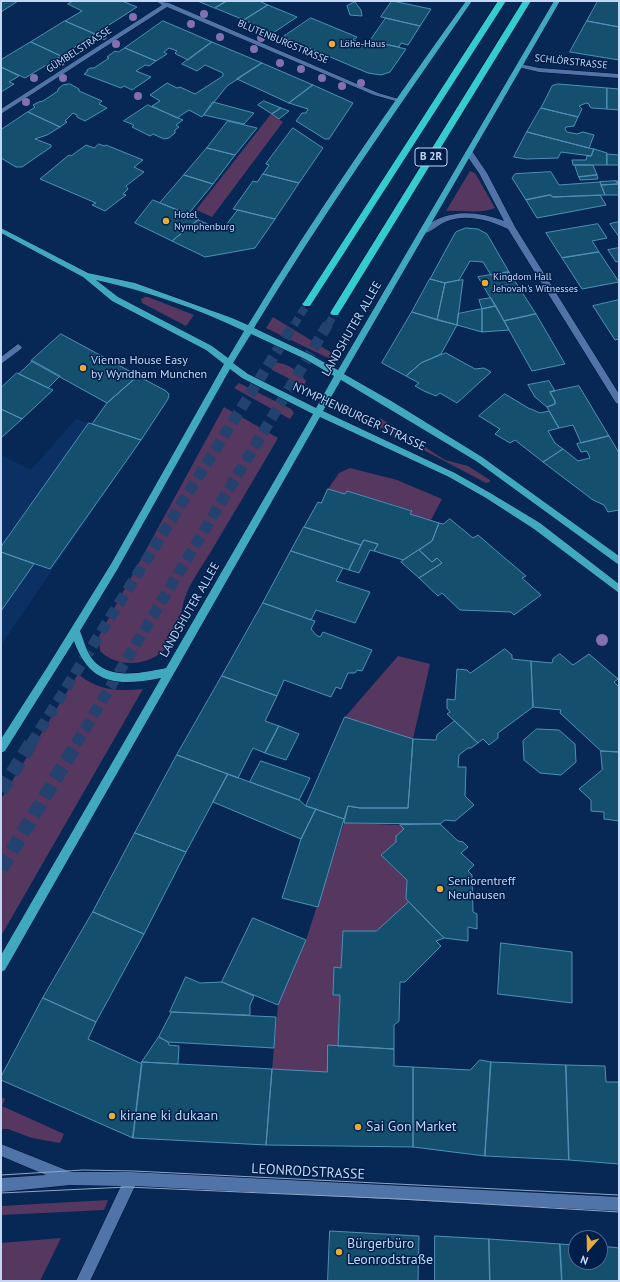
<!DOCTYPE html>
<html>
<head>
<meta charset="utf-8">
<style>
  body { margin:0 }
  #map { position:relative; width:620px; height:1282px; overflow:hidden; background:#072855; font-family:"PT Sans",sans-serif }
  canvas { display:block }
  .frame { position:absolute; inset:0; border:2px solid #c3d7f4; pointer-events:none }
  .north { position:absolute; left:568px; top:1230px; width:40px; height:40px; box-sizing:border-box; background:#001e4a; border:1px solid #4e688e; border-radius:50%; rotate:200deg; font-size:11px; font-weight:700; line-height:16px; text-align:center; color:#c3d7f4 }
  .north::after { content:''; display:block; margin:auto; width:14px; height:18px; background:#eaaa38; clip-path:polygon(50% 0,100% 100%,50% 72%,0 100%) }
</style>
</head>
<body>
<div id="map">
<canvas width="620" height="1282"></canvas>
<div class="frame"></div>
<div class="north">N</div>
</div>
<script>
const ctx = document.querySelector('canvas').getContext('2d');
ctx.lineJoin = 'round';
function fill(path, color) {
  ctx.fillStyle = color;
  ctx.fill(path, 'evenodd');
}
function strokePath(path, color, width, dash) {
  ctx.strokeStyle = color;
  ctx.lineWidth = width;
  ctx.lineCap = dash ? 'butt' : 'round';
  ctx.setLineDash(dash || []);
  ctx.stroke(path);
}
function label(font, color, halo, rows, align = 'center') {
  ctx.font = font + ' "PT Sans",sans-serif';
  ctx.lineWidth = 3;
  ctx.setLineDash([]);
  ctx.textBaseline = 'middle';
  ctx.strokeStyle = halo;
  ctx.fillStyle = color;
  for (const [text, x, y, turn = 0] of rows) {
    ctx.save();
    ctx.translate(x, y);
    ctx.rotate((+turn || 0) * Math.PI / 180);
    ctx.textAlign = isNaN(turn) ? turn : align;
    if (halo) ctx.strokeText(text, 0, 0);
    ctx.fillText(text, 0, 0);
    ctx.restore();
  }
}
fill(new Path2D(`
  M76,419L141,440L1,645V455L31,470Z`), '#0b3164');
fill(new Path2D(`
  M271,114L283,122L212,217L196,210Z
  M470,171L475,173L495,208C480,214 462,210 446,211Z
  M145,297H148L194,315L186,326L142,303L141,299Z
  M273,317L337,356L333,359L326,357L266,328Z
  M275,362C288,364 298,370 306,381L304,386L272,370L270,366L271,363Z
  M239,383L291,409L294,413L290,419L234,388Z
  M224,407L278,438C257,474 235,511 213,548C205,562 191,581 186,595C179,613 182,630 168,646C152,666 118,669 100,651L99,636Z
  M380,418L445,460L468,466L490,480V482L486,483L378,426Z
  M350,468L397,480L442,499L431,520L410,514L411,510L348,491L345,494L328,489L339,473Z
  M398,656L430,664L413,739L345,717Z
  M78,674C98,691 118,691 143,689L1,936V799Z
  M344,823L400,825L404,829L396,836V842L381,855L407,880L406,899L409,902L376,931H343L341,968H334L333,994L340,995L338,1046H328L327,1072L272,1069L278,1005L306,940Z
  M1,1097L5,1099L2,1106L64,1134L60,1143L32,1138L8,1129H1Z
  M108,1200L104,1210L1,1215V1206Z
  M61,1238L40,1281H1V1243Z`), '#563760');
const building = new Path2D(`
  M1,1H18L1,12Z
  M74,1H122L137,7L95,34L65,21L82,11L68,4Z
  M198,1H227L215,8Z
  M227,1H259L268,5L244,20L215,8Z
  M392,1L431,9L420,26L381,17Z
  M598,1H619V27L587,21Z
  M355,2L361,10L362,16L350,15L347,6Z
  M268,5L297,17L273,33L244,20Z
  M311,18L357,37L353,40L369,46L368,43L376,42L406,49L390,72L381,75L368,73L283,37Z
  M386,18L420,26L408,45L401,43L399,47L370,41Z
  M65,21L95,34L61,56L31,42Z
  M163,21L182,29L212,42L188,60L176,54L175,53L177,51L169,48L164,52L167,54L156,61L125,48Z
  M587,21L619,27V60L570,52Z
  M31,42L61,56L25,78L1,67V60Z
  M212,42L262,63L227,86L202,117L189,110L177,118L152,106L160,101L150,95L167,83L177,88L180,87L195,94L223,76V73L205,65L197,71L182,64Z
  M125,48L156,61L149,66L145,65L136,71L151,77L132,90L124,86L121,88L84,74L87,72V70L90,68H94L109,58L107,57L115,51L118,52Z
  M262,63L313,85L289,103L237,79Z
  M1,67L19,76L9,82L14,84L1,92Z
  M70,84L79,89V91L102,101L99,104L107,108L85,121L77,117V115L73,113L65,121L67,122L60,127L28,112L35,107L33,105L39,102L43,101L58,91V89L63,85Z
  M558,84L607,88V109L592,108L590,107L589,104L586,103L579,106L582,109L578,117L541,108L552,86Z
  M313,85L353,103L329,139H325L296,121L302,113H306L308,109L289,103Z
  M607,88L619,89V110L607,109Z
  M264,101L281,108L272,114L258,105Z
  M213,102L254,113L244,124L204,115Z
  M148,105L183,120L176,125L179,127L175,130V133L169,138L164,139L153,134L150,136L132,127L134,125L124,121Z
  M281,108L289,111L279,119L272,114Z
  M541,108L578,117L574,126L566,127L565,129L567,132L577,134L583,132L594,135L589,148L527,132Z
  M28,112L60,127L47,135L35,139L51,145V147L22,167H16L1,158V130Z
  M228,121L257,128L235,155L207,148Z
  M293,128L323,148L299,183L263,174L269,165L266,164Z
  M527,132L589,148L594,149L591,156L561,152L558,158L526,159L514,157Z
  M99,144L104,146L106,145L143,160L134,167L144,172L126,186L128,189L123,194L126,195L105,211L92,205L96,203L40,179L69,155L71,156L86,145L94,148Z
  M207,148L235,155L213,184L184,175Z
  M594,149L607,153V165H573L572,160H586L587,156H591Z
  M607,154L619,155V165H607Z
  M575,165H593L597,175L579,177Z
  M551,172L559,185L600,182L605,195L553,197L550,195L526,200L512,178L515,174Z
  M263,174L299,183L275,219L233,209L253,181L257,182Z
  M184,175L213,184L190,212L187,211L185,213L160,203Z
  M597,175L598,179L580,180L579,177Z
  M616,181L618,184L601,185L600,182Z
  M616,181H619V195H605L601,185L618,184Z
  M550,195L553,197L600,195L606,205L537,218L526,200Z
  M153,200L185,213L199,219L172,241L135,223Z
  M238,210L275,219L255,248L205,257L172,241L198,220L217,228L225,226Z
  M619,222V237L610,224Z
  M598,224L607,238L592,241L599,252L562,258L546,233Z
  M466,228L478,229L487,234L509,272L491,275L483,262L470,261L459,280L445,283L430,279L454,235L456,232Z
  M619,248V261L616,262L608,250Z
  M599,252L619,282L582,289L562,258Z
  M509,272L536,314L504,321L478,277Z
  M430,279L445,283L437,320L412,312Z
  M463,280L457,325L437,320L445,283Z
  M491,298L496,306L482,309L479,300Z
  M619,300V339L615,340L593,306Z
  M496,306L509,330L482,332V309Z
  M482,309V332L457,325L458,314Z
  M412,312L457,325L441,354L421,363L406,376L382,363Z
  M536,314L565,364L532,371L504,321Z
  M61,334L135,374L138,376L107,403L31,361Z
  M446,353L475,369L484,368L491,372L457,403L440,393L436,396L424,391L415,386L419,383L406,376L421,363Z
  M33,361L60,376L48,388L19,374Z
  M17,373L53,390L22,419L1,409V388Z
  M138,376L166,391L169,394L168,399L141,440L92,424L107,403Z
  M549,381L555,391L550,392L555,401V404L547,407L535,397L528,385Z
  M579,386L609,436L581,443L573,425L559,428L547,407L555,404V401L550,392Z
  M505,394L530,409H531L540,413L549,411L559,428L548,431L555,443L563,449L543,462L515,440L510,443L495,434L500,429L479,416Z
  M1,409L22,419L1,438Z
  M89,423L141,440L50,569L1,552V547Z
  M609,436L619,453V510L608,512L604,505L593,500L543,462L563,449L578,461L590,458L587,451L581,452L577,444Z
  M328,489L345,494L347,491L412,511L410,514L439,523L432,541L403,560L374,551L378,544L364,540L361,545L304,527L318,502L321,503Z
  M450,519L473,538L478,535L500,554L526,576L522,578L541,595L514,615L511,612L460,610L442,593L438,596L419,578L442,563L437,558L432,562L419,550L432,541L439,523L443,524Z
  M304,527L361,545L349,570L291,551Z
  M364,540L378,544L374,551L370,550L359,573L349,570Z
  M419,550L432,562L437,558L442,563L419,578L401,562Z
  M291,551L343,568L336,581L370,592L355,623L316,610L311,620L263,603Z
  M1,552L34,564L1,611Z
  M263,603L315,621L311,629L316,635L320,637L323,632L372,650L362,671L357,670L355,673H348L341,689L336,687L331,697L284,680L277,696L222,676Z
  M505,649L512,655V659L531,661L533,707L498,733V738L489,745L483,739L478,743L447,714L450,712L447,708V699L455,700L457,669L467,670L470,673Z
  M560,654L573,665L589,654L618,679L614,682L619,687V752L601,751L560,713L561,710L533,707L531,661L552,663L553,659Z
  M222,676L277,696L265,721L279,726L265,753L253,748L238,778L177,755Z
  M345,717L413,739L408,808H360L348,806L344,819L306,806Z
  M455,721L478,743L471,748H468L459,755L458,767H466L465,796L474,805L455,821L445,820L440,824L344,823L348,806L360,808H408L413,739L436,740L437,735Z
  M279,726L299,734L286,760L265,753Z
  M537,729L559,730L575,744L576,762L561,775L540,773L524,760L523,741Z
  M601,751L619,752V821L604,819V812L591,811V800L579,789L602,770Z
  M177,755L228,774L186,852L135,833Z
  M261,761L310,778L299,800L250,782Z
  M228,774L299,800L306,806L316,809L301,839L213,802Z
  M316,809L344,819L318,907L282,898L301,839Z
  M440,824L458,841L463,842L468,847L461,853L474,865L468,871L472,875L473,912L477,914V929L468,927V941L444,938L406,899L407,880L381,855L396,842V836L404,829L400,825Z
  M135,833L186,852L144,934L93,912Z
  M409,902L444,938L436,941L441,946L405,982H400L399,1021L394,1025V1049L338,1046L340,995H333L334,967L341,968L343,931H376Z
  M93,912L144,934L96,1022L43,998Z
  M253,918L306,940L278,1005L222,982Z
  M501,943L572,952V1003L498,994Z
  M186,977L200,983L222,982L254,996L250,1005V1015L170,1012Z
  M43,998L96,1022L88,1039L142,1064L133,1138L1,1080V1077Z
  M172,1012L276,1017L274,1048L168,1042L159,1037Z
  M159,1037L168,1042L169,1045L179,1046L178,1064L142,1062Z
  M328,1045L394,1049V1066L413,1067V1147L266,1145L272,1069L327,1072Z
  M480,1060L491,1062L485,1156L413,1147V1067L470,1070Z
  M142,1062L272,1069L266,1145L133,1138Z
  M491,1062L566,1065L569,1160L485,1156Z
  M566,1065L605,1066L606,1082H618L619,1086V1164L569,1160Z
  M330,1231L419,1236L418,1281H328Z
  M435,1236L489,1239L490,1281H435Z
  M489,1239L560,1244L562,1281H490Z
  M560,1244L576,1245V1262H600V1246L619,1248V1281H562Z`);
fill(building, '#154f6e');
strokePath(building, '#4f90b8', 1);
strokePath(new Path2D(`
  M294,325L307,304
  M328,325L335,313`), '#23426d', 8, [8, 4.5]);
strokePath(new Path2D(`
  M31,744L294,324
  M76,744L328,324`), '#23426d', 11, [11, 5.5]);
strokePath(new Path2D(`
  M1,791L31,743
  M1,869L77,743`), '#23426d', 14, [14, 7]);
const minor = new Path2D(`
  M156,1L169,3L378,93L402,100L399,102L374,95L167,7L1,114V109L162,5Z
  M520,64L539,68L619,74V78L539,72L518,67L517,66Z
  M466,151H472L487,173L515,227L619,394V404L616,403L508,229C489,220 466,213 445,222C437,225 429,235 420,233L419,231C423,227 428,225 432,222C455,209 480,212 504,221L479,173L465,153Z
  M18,344L22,347L21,349L1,364V357Z
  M1,1144L71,1172H131L619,1197V1211L135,1186L90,1281H76L121,1186L70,1185L1,1192V1178L46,1175L1,1156Z`);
const major = new Path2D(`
  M466,1H472C397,109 322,216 254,328L311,355L338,370L554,1H560L344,374L393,402L482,457L619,556V565L476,461L341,380L323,411L455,473L492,494L540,523L619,584V593L534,529L486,498L449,477L320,417L5,970L1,972V955L161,678C119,686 90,686 74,641L5,751L1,753V739L46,669L111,564L224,364L206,350L112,301L83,277L1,233V228L88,273L135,283L232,318L248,325C315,214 390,107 466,1ZM96,280C147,291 198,309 244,331L228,358L212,346L118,297ZM251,334L305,359L334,376L316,408L248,374L233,363ZM230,369L242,378L313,414L166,668C141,673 105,682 89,654C85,647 83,638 80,631L117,570Z`);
const highway = new Path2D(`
  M498,1H506L310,306H304L302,304L304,302Z
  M523,1H531L338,315H332L330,313Z`);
strokePath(minor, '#001031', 1);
strokePath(major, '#001031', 1);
strokePath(highway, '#001031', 1);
fill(minor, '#5174a8');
fill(major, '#40a9c0');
fill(highway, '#35ccd0');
strokePath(new Path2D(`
  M1,1175L83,1170L134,1171L619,1195
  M1,1193L127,1187L400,1199L619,1212`), '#8fa7c8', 1);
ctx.fillStyle = '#8270b0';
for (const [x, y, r] of [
  [204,14,4],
  [133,17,4],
  [191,24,4],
  [103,36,4],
  [220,37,4],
  [261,38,4],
  [116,44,4],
  [254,49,4],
  [61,62,4],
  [280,63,4],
  [301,69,4],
  [34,78,4],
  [63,78,4],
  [322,78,4],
  [361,83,4],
  [342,86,4],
  [138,96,4],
  [26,102,4],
  [602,640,6]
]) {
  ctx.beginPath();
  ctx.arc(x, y, r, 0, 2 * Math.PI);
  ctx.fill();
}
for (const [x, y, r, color] of [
  [332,44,4,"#eaaa38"],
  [166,221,4,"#eaaa38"],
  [485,283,4,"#eaaa38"],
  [83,368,4,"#eaaa38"],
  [440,889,4,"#eaaa38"],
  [112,1116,4,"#eaaa38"],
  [358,1127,4,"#eaaa38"],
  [339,1252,4,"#eaaa38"]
]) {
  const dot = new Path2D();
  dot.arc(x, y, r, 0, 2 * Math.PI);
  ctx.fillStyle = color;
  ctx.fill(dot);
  strokePath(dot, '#001e4a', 1.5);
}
label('10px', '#c3d7f4', '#001e4a', [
  ["BLUTENBURGSTRASSE",283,42,23],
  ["GÜMBELSTRASSE",79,50,-33],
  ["SCHLÖRSTRASSE",571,62,6]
]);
label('10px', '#c3d7f4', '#001e4a', [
  ["Löhe-Haus",340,44],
  ["Hotel",174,215],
  ["Nymphenburg",174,227],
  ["Kingdom Hall",493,277],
  ["Jehovah's Witnesses",493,289]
], 'left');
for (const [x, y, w] of [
  [431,157,32]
]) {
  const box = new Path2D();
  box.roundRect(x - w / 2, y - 9, w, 18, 3);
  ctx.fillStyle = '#001e4a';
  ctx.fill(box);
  strokePath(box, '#c3d7f4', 1);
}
label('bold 11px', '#c3d7f4', null, [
  ["B 2R",431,157]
]);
label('12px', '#c3d7f4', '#001e4a', [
  ["LANDSHUTER ALLEE",352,329,-60],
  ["NYMPHENBURGER STRASSE",359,417,25],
  ["LANDSHUTER ALLEE",190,610,-60]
]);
label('12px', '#c3d7f4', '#001e4a', [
  ["Vienna House Easy",91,361],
  ["by Wyndham Munchen",91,375],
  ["Seniorentreff",448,882],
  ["Neuhausen",448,896]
], 'left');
label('14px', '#c3d7f4', '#001e4a', [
  ["kirane ki dukaan",120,1116],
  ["Sai Gon Market",366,1127],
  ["Bürgerbüro",347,1244],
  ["Leonrodstraße",347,1260]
], 'left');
label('14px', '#c3d7f4', '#001e4a', [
  ["LEONRODSTRASSE",308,1172,3]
]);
</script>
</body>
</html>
